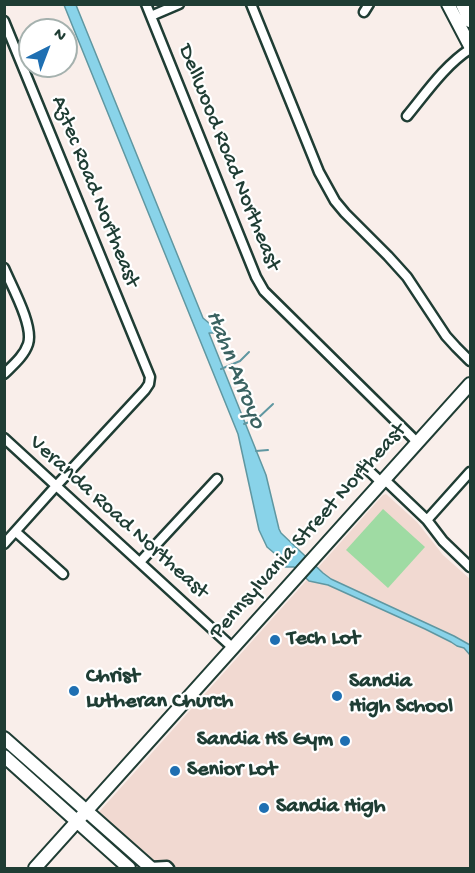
<!DOCTYPE html>
<html>
<head>
<meta charset="utf-8">
<style>
  body { margin:0 }
  #map { position:relative; width:475px; height:873px; overflow:hidden; background:#f9eeea; font-family:"Gochi Hand",sans-serif }
  canvas { display:block }
  .frame { position:absolute; inset:0; border:6px solid #1f3d34; pointer-events:none }
  .north { position:absolute; left:18px; top:18px; width:60px; height:60px; box-sizing:border-box; background:#fff; border:2px solid #a5b1ae; border-radius:50%; rotate:42deg; font-size:16px; font-weight:700; line-height:24px; text-align:center; color:#1f3d34 }
  .north::after { content:''; display:block; margin:auto; width:21px; height:27px; background:#1f6fb2; clip-path:polygon(50% 0,100% 100%,50% 72%,0 100%) }
</style>
</head>
<body>
<div id="map">
<canvas width="475" height="873"></canvas>
<div class="frame"></div>
<div class="north">N</div>
</div>
<script>
const ctx = document.querySelector('canvas').getContext('2d');
ctx.lineJoin = 'round';
function fill(path, color) {
  ctx.fillStyle = color;
  ctx.fill(path, 'evenodd');
}
function strokePath(path, color, width, dash) {
  ctx.strokeStyle = color;
  ctx.lineWidth = width;
  ctx.lineCap = dash ? 'butt' : 'round';
  ctx.setLineDash(dash || []);
  ctx.stroke(path);
}
function label(font, color, halo, rows, align = 'center') {
  ctx.font = font + ' "Gochi Hand",sans-serif';
  ctx.lineWidth = 4.5;
  ctx.setLineDash([]);
  ctx.textBaseline = 'middle';
  ctx.strokeStyle = halo;
  ctx.fillStyle = color;
  for (const [text, x, y, turn = 0] of rows) {
    ctx.save();
    ctx.translate(x, y);
    ctx.rotate((+turn || 0) * Math.PI / 180);
    ctx.textAlign = isNaN(turn) ? turn : align;
    if (halo) ctx.strokeText(text, 0, 0);
    ctx.fillText(text, 0, 0);
    ctx.restore();
  }
}
fill(new Path2D(`
  M386,494L417,522L443,555L470,579V868H162L99,812L383,495Z`), '#f1d9d1');
fill(new Path2D(`
  M383,509L425,547L388,588L346,550Z`), '#9fdba3');
const water = new Path2D(`
  M64,5H76L203,318L217,330L215,333H209L266,475L279,529L281,533L323,573L331,579L454,636L470,645V655L464,648L457,646L451,642L425,629L328,585L309,581L294,567H284L280,558L267,547L259,530L238,434Z`);
fill(water, '#89d3e9');
strokePath(water, '#5f97a1', 1.5);
strokePath(new Path2D(`
  M221,369L240,361L249,352
  M244,424L257,419L273,404
  M256,451L268,450`), '#5f97a1', 2);
const street = new Path2D(`
  M146,4L256,277L264,291L418,443
  M251,4L319,172L335,201L345,213L388,256L407,277L446,336L456,347L470,361
  M364,12L369,4
  M151,16L179,4
  M4,21L150,377L149,384L145,390L56,486L4,544
  M407,116C426,93 445,65 470,49
  M4,268C12,287 34,326 28,344C24,356 13,365 4,374
  M4,438L233,648
  M364,466L382,483
  M385,480L427,520L443,541L470,567
  M427,520L470,472
  M16,532L63,574
  M140,562L217,479
  M149,867L167,866L169,868`);
const secondary = new Path2D(`
  M448,4L470,46
  M462,4L470,21
  M4,738L151,868
  M4,756L129,868
  M35,868L470,384`);
strokePath(street, '#1f3d34', 13);
strokePath(secondary, '#1f3d34', 16);
strokePath(street, '#fff', 8);
strokePath(secondary, '#fff', 12);
for (const [x, y, r, color] of [
  [275,640,6,"#1f6fb2"],
  [74,691,6,"#1f6fb2"],
  [337,696,6,"#1f6fb2"],
  [345,741,6,"#1f6fb2"],
  [175,771,6,"#1f6fb2"],
  [264,808,6,"#1f6fb2"]
]) {
  const dot = new Path2D();
  dot.arc(x, y, r, 0, 2 * Math.PI);
  ctx.fillStyle = color;
  ctx.fill(dot);
  strokePath(dot, '#fff', 2);
}
label('22px', '#1f3d34', '#fff', [
  ["Dellwood Road Northeast",228,158,68],
  ["Aztec Road Northeast",94,192,68],
  ["Veranda Road Northeast",118,518,42],
  ["Pennsylvania Street Northeast",309,532,-48]
]);
label('bold 22px', '#1f3d34', '#fff', [
  ["Tech Lot",287,640],
  ["Christ",86,678],
  ["Lutheran Church",86,703],
  ["Sandia",349,683],
  ["High School",349,708],
  ["Sandia HS Gym",333,741,"right"],
  ["Senior Lot",187,771],
  ["Sandia High",276,808]
], 'left');
label('italic 24px', '#3a6261', '#fff', [
  ["Hahn Arroyo",234,370,68]
]);
</script>
</body>
</html>
